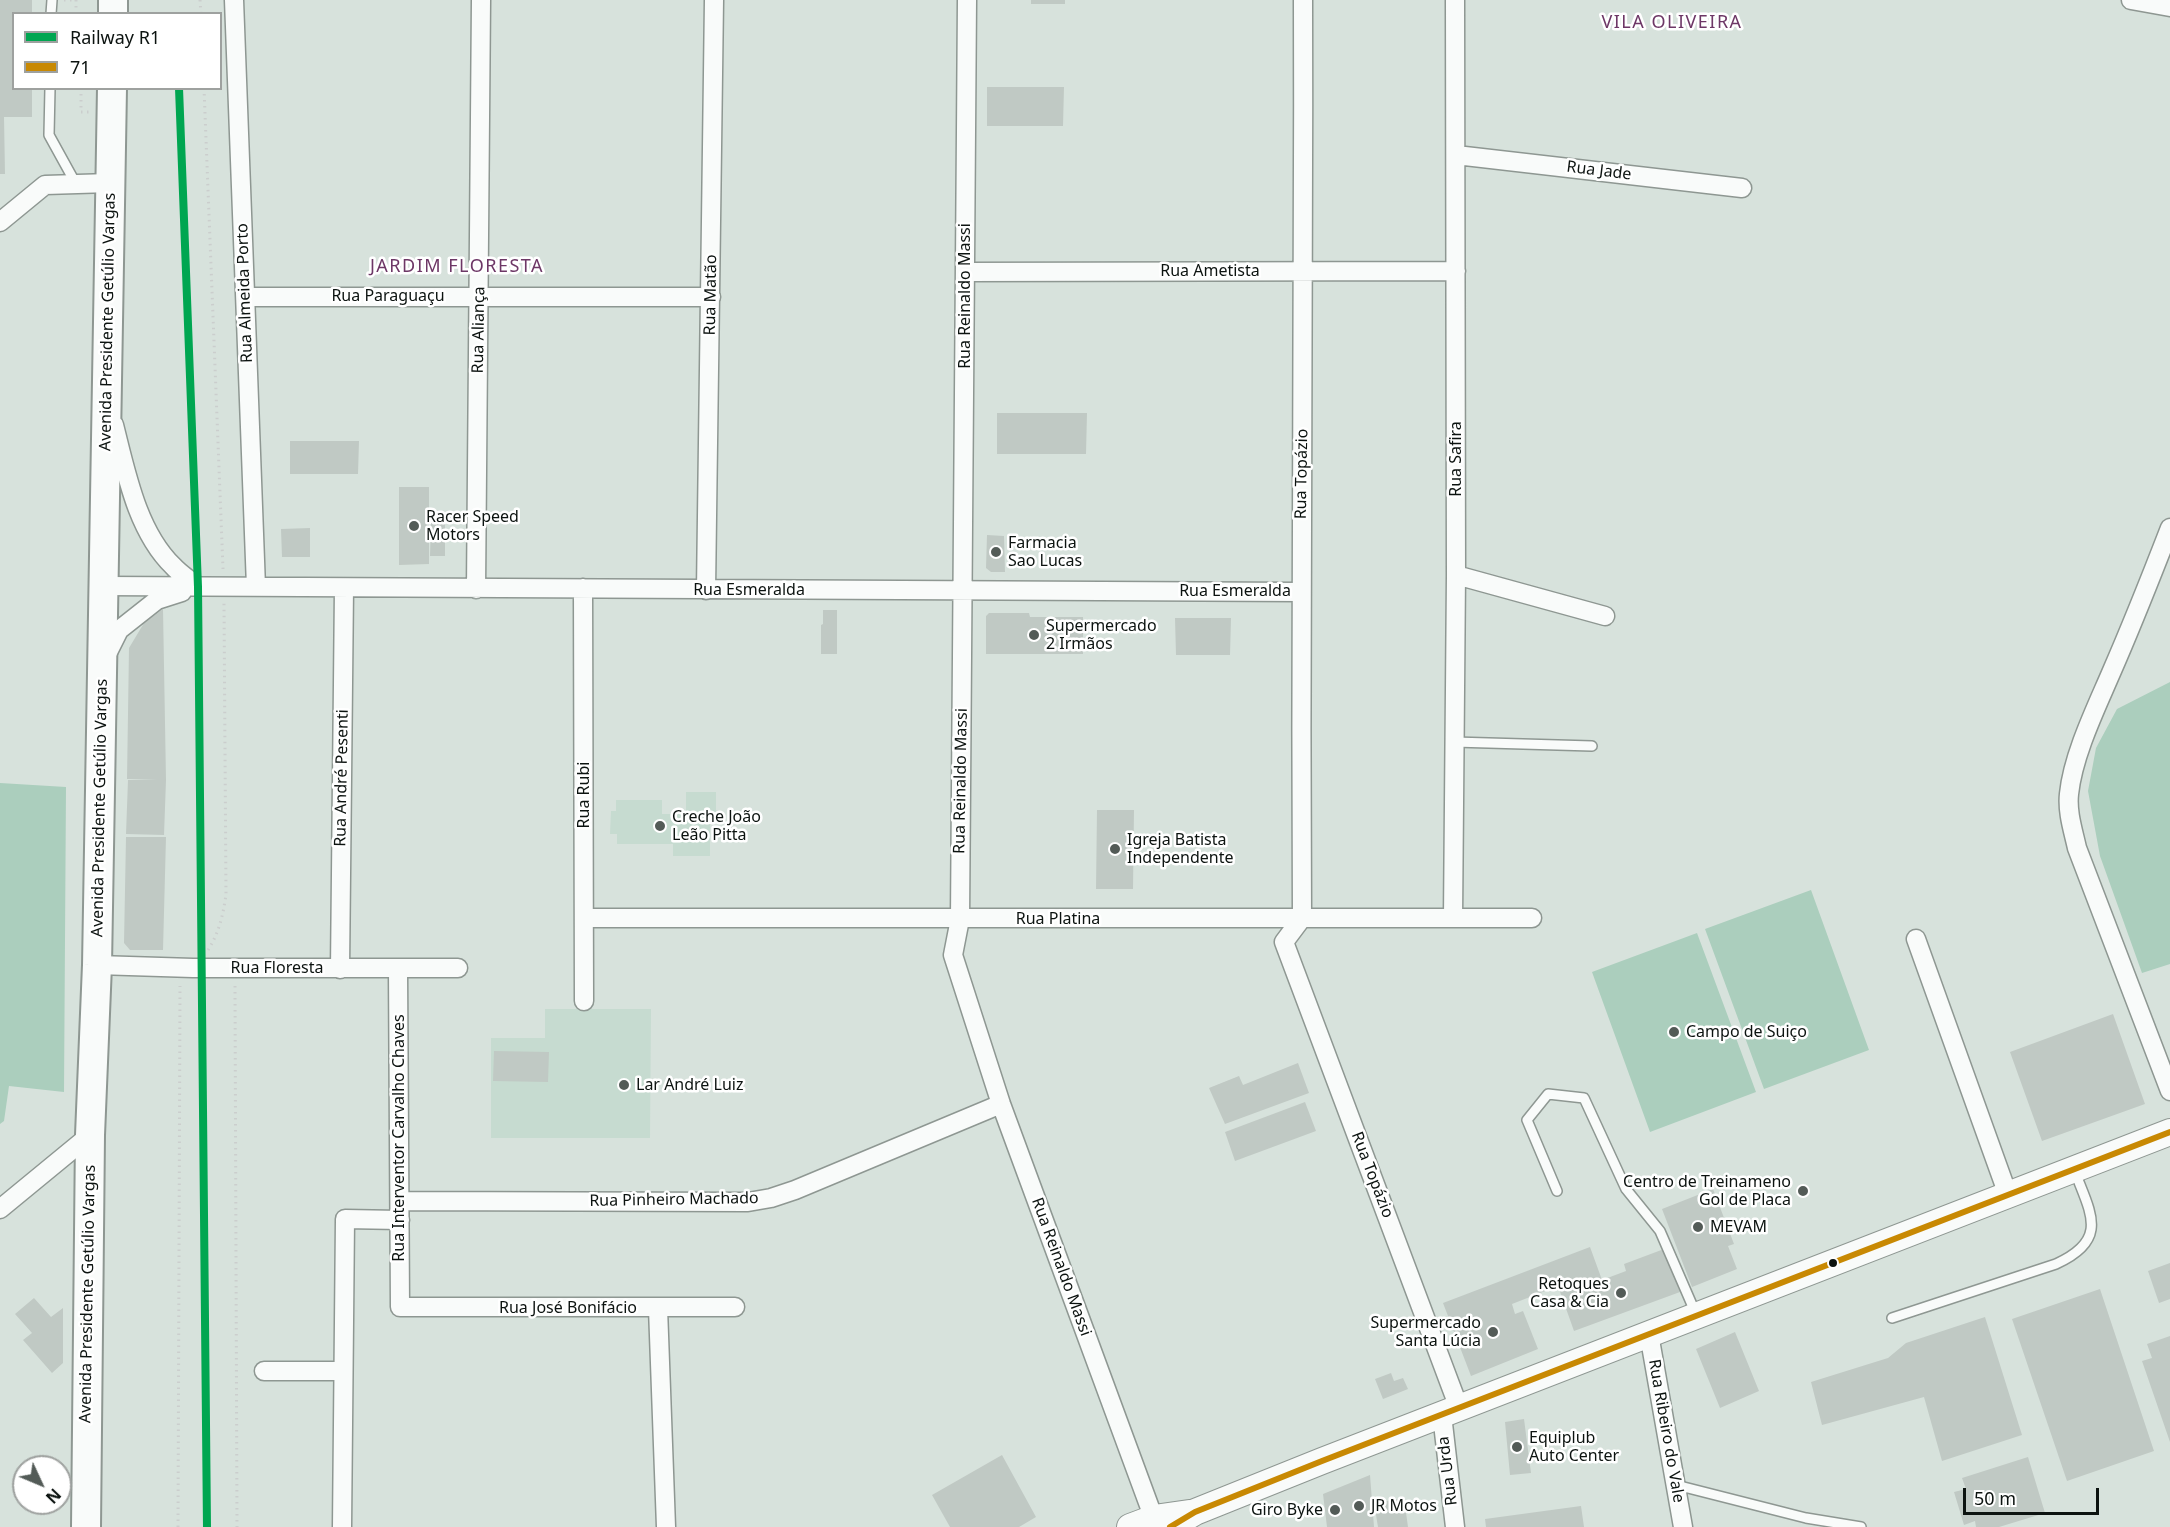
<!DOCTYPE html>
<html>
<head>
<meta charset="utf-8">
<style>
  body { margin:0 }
  #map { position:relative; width:2170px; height:1527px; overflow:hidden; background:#d7e2dc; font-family:"Noto Sans",sans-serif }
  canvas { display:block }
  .legend { position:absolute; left:12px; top:12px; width:210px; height:78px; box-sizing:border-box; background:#fff; border:2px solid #9ea19f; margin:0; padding:8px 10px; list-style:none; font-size:18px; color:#0c1310 }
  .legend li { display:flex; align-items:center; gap:12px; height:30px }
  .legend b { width:30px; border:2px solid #9ea19f }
  .north { position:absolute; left:12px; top:1455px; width:60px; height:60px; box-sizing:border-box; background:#fff; border:2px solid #9ea19f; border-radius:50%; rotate:134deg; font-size:16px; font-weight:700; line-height:24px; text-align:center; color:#0c1310 }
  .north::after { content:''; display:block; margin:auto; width:21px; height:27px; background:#535b57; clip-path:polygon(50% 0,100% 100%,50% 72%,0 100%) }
  .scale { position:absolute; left:1963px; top:1488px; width:136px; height:27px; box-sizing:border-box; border:3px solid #0c1310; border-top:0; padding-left:8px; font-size:18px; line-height:21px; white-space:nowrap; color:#0c1310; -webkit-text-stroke:4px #fff; paint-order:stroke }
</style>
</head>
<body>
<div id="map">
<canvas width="2170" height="1527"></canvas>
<ul class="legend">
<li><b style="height:8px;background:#00a651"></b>Railway R1</li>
<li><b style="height:8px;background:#c88903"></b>71</li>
</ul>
<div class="north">N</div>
<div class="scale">50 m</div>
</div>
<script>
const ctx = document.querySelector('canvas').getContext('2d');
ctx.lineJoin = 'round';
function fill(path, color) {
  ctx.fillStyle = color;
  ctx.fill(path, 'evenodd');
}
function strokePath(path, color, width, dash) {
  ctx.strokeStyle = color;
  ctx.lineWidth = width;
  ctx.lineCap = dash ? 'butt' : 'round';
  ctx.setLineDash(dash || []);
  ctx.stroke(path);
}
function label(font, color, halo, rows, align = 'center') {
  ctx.font = font + ' "Noto Sans",sans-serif';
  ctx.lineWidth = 5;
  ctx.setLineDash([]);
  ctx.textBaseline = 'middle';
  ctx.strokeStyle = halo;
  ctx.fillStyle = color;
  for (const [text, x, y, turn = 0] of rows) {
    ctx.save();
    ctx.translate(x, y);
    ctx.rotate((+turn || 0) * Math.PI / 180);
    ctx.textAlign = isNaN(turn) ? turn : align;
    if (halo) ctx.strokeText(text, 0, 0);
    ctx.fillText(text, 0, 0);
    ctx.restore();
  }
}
fill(new Path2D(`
  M686,792H716V817H710V856H673V844H617V834H610L611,811H616V800H662V814H686Z
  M545,1009H651L650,1138H491V1038H545Z`), '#c6dbd0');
fill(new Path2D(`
  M2170,682V964L2142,973L2100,856L2088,791L2096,748L2117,709Z
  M0,783L66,787L64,1092L9,1086L4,1121L0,1124Z
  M1811,890L1869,1050L1764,1089L1705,929Z
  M1697,933L1756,1092L1650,1132L1592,972Z`), '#abcebd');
fill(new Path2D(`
  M0,0H32V14H14V88H32V117H4L5,174H0Z
  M1031,0H1065V4H1031Z
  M987,87H1064L1063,126H987Z
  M997,413H1087L1086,454H997Z
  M290,441H359L358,474H290Z
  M399,487H429V564L399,565Z
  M431,522L445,523V556H430Z
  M310,528V557H282L281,529Z
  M987,535L1004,536L1005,572H991L986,568Z
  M163,609L166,780L164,835L126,834L128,780L157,779H127L129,648L144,623Z
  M823,610H837V654H821V625L823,624Z
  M989,613H1029L1030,617H1083V654H986V616Z
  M1175,618H1231L1230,655H1176Z
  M1097,810H1134L1133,889H1096Z
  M126,837H166L163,950H130L124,943Z
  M2113,1014L2145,1104L2042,1141L2010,1052Z
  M494,1051L549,1052L548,1082L493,1081Z
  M1298,1063L1309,1093L1225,1124L1209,1088L1239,1076L1243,1085Z
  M1305,1102L1316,1131L1235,1161L1225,1132Z
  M1713,1189L1734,1244L1728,1246L1737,1269L1692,1287L1662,1209Z
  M1590,1247L1602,1280L1626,1271L1624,1264L1664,1249L1680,1292L1574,1331L1558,1286L1512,1304L1515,1314L1523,1311L1538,1349L1471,1376L1443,1303Z
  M2170,1263V1299L2159,1303L2148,1271Z
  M2100,1289L2154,1451L2067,1481L2012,1319Z
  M34,1298L51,1317L63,1308V1363L52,1373L23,1340L32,1333L15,1314Z
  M1985,1317L2022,1435L1942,1461L1924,1397L1822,1425L1811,1382L1888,1358L1906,1343Z
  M1735,1332L1759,1391L1720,1408L1696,1349Z
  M2170,1336V1442L2142,1361L2152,1358L2147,1344Z
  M1391,1373L1394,1381L1403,1378L1408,1389L1383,1399L1375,1379Z
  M1524,1419L1531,1473L1510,1475L1505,1422Z
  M1002,1455L1036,1517L1019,1527H950L932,1495Z
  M2028,1457L2045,1513L1999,1527H1976L1975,1521L1964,1525L1954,1492L1966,1489L1962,1478Z
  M1370,1475L1374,1527H1327L1323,1494Z
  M1404,1498L1408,1527H1378L1374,1503Z
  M1581,1506L1584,1527H1486L1485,1519Z`), '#c0c9c4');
const service = new Path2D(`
  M51,14L52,0
  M50,88L49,135L76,184
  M1454,742L1592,746
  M1557,1191L1527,1120L1548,1094L1584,1098L1626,1189L1660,1231L1696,1314
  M1892,1318L2056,1264C2109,1240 2091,1214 2075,1172
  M1676,1485L1806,1518L1861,1527`);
const minor = new Path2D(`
  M234,0L256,587
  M967,0L960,919L953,955L1001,1104L1157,1527
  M1303,0C1304,306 1300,612 1302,918L1284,942L1459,1408
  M2131,0L2170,7
  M1456,155L1742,188
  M0,222L45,185L110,183
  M965,272L1456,271
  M246,297H711
  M114,425C126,472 137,531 173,566C180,574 190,580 198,587
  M2170,528C2151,577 2132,625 2111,673C2096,708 2073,755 2069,794C2067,812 2073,830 2077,848L2170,1091
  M1456,575L1605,616
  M104,586L1300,592
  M583,588L584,1001
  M476,589L481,0
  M706,590L714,0
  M106,656L119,630L157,600L182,592
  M585,918H1532
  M1453,918L1456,575L1455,0
  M1916,939L2008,1195
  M97,965L193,968H458
  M340,969L344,588
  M398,969L400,1307H735
  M400,1201L748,1202L771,1198L795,1190L1001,1104
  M0,1209L90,1135
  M658,1308L666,1527
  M1649,1334L1683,1527
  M264,1371H343
  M1442,1415L1455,1527
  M342,1527L345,1219L400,1220`);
const secondary = new Path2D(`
  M1130,1527L1154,1518L1189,1513
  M1170,1527L1195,1512L1322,1461L2170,1132`);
const primary = new Path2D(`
  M113,14V0
  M86,1527L90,1135L97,965L112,88`);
strokePath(service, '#8e9792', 12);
strokePath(minor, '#8e9792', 21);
strokePath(secondary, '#8e9792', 28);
strokePath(primary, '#8e9792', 32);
strokePath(new Path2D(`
  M64,0H76V14
  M200,0L201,14
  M81,88V112H89
  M204,88L223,569
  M208,950C219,933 223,915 226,895L224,603
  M235,986L237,1527
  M178,1527L180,986`), '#cbcecd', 3, [1.5, 4.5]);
strokePath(service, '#f9fbfa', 9);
strokePath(minor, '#f9fbfa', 18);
strokePath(secondary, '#f9fbfa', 26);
strokePath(primary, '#f9fbfa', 28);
strokePath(new Path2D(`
  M1170,1527L1195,1512L1322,1461L2170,1132`), '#c88903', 6);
strokePath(new Path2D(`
  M179,88L198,587L207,1527`), '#00a651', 8);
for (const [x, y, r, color] of [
  [414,526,6,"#535b57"],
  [996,552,6,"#535b57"],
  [1034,635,6,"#535b57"],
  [660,826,6,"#535b57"],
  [1115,849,6,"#535b57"],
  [1674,1032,6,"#535b57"],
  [624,1085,6,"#535b57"],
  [1803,1191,6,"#535b57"],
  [1698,1227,6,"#535b57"],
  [1833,1263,5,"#0c1310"],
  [1621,1293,6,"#535b57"],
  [1493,1332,6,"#535b57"],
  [1517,1447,6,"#535b57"],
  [1359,1506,6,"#535b57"],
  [1335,1510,6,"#535b57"]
]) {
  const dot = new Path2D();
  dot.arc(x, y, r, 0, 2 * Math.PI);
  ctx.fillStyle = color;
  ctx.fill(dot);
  strokePath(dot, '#fff', 2);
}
label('16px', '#0c1310', '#fff', [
  ["Rua Jade",1599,171,7],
  ["Rua Ametista",1210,271],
  ["Rua Almeida Porto",245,293,-92],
  ["Rua Matão",711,295,-89],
  ["Rua Paraguaçu",388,296],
  ["Rua Reinaldo Massi",965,296,-90],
  ["Avenida Presidente Getúlio Vargas",108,322,-89],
  ["Rua Aliança",479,330,-89],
  ["Rua Safira",1456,459,-90],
  ["Rua Topázio",1302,474,-89],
  ["Rua Esmeralda",749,590],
  ["Rua Esmeralda",1235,591],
  ["Rua André Pesenti",342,778,-89],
  ["Rua Reinaldo Massi",961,781,-89],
  ["Rua Rubi",584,795,-90],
  ["Avenida Presidente Getúlio Vargas",100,808,-89],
  ["Rua Platina",1058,919],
  ["Rua Floresta",277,968],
  ["Rua Interventor Carvalho Chaves",399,1138,-90],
  ["Rua Topázio",1372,1175,69],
  ["Rua Pinheiro Machado",674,1200,-1],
  ["Rua Reinaldo Massi",1061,1267,70],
  ["Avenida Presidente Getúlio Vargas",88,1294,-89],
  ["Rua José Bonifácio",568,1308],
  ["Rua Ribeiro do Vale",1666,1431,80],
  ["Rua Urda",1448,1471,-97]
]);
label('16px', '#0c1310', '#fff', [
  ["Racer Speed",426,517],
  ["Motors",426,535],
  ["Farmacia",1008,543],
  ["Sao Lucas",1008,561],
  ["Supermercado",1046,626],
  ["2 Irmãos",1046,644],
  ["Creche João",672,817],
  ["Leão Pitta",672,835],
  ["Igreja Batista",1127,840],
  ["Independente",1127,858],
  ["Campo de Suiço",1686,1032],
  ["Lar André Luiz",636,1085],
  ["Centro de Treinameno",1791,1182,"right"],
  ["Gol de Placa",1791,1200,"right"],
  ["MEVAM",1710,1227],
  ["Retoques",1609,1284,"right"],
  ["Casa & Cia",1609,1302,"right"],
  ["Supermercado",1481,1323,"right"],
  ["Santa Lúcia",1481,1341,"right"],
  ["Equiplub",1529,1438],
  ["Auto Center",1529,1456],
  ["JR Motos",1371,1506],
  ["Giro Byke",1323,1510,"right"]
], 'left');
ctx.letterSpacing = '1.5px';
label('18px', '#6d3766', '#fff', [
  ["VILA OLIVEIRA",1672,23],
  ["JARDIM FLORESTA",457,267]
]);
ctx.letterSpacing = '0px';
</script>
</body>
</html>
